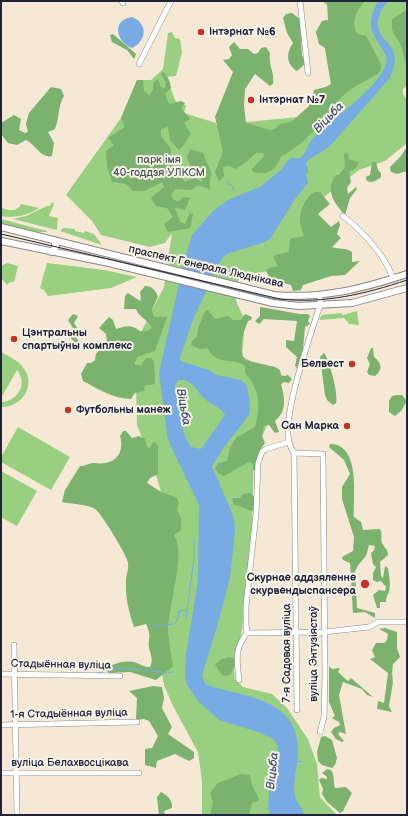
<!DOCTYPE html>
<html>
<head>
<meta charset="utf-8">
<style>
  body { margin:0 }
  #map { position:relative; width:408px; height:816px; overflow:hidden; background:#f5e9d5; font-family:"Balsamiq Sans",sans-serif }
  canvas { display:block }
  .frame { position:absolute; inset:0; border:2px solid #22223b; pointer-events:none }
</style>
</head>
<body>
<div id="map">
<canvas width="408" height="816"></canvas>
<div class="frame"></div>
</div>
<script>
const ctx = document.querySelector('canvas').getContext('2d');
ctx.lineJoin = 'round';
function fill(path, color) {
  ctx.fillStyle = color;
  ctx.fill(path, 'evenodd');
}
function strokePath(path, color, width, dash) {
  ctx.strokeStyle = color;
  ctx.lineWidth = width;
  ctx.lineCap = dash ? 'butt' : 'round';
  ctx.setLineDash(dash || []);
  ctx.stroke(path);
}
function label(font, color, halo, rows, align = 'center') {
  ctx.font = font + ' "Balsamiq Sans",sans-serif';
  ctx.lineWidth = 4;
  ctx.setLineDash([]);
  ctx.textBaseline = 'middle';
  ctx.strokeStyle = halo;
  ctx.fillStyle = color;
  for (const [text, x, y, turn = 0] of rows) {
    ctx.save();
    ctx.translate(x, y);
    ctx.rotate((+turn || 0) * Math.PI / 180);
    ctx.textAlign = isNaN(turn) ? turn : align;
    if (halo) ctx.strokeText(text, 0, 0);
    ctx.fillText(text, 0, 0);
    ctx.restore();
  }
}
fill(new Path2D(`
  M322,1H407V9L392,19C392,31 397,36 401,46C406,59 407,73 407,86L403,89V94L407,100V143L385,161L359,170L316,203L302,250L281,269L239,276L236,301L245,321L242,356L263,369L276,406L254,454L252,529L242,630L234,670L235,679L243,687L272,694L287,708L308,739L317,764L320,797L337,815H202V781L198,752L173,706L164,685L158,653L168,515L153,465L137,425L135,344L164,287L172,233L165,243L150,247L101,235L92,221L66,195L121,118L137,80H151L163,69L168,33L172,32L175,38L180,39L182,53L176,76L166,77L176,102L186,105L184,113L216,123V125L309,116C309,106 312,100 314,90L326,87L331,84L325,48L319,44L316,32L322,21L328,20L329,7Z
  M52,202L54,204L49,216L58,218L57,230L13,219L26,216L47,206H50Z
  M21,204L39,208C29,215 13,219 1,216V208C10,210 16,213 21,204Z
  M1,219L47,231V232H36L1,223Z
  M63,228L75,229V231L84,233L85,231L94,234L102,245L60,231Z
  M7,263L18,266L14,282H10L7,285L1,278V266Z
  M47,263L104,270L137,277L111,288L48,296L44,290L40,288Z
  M357,311L359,325L349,324L344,318L319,320L322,315L341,313L343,315Z
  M1,352C8,356 17,360 22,366C38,384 22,408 1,407V402C18,401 28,384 17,370L1,398Z
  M18,427L70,457L51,490L1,462V457Z
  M1,471L37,491L17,526L1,517Z`), '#99cf80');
fill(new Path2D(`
  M327,1H365C356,12 351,20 357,34L366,36L381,64V69L378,74C366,81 353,86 343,96C324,116 307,145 281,156C276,170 268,176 253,172L252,169L264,156L263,153H256L245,163L235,169L230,166L223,167L224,176L219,181L215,172L223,151L215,117L233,72L223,60L229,59L232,55L229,47L234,42L240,49H248L254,54L258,53L261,48L266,47L270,53C268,65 275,73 273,84L270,86L255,74L245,89L244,106L246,123L270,130L275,129L280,124L291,122L308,107L313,99L314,90L326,87L331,84L325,48L319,44L316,32L322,21L328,20Z
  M407,9V69L401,46L392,30V19Z
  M292,13L300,19L302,55L305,64L297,71C286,64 286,53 293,43L287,33L283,18L286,14Z
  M113,34L136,54L134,59L127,50L112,42L110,35Z
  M163,72C168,76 170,81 171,88L165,94L169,104L181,101L185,103L181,108L190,119L184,123L191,134L183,146L179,150L170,140L168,127L161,129V136L171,149L170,162L185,182L194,178L202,182L203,174L198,167L192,169L187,158L190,149L203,153L212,175L210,178V189L198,185L191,190L175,189L171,195L173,199L178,202L183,197L190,198L185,210L175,208L180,222L185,224L190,213L193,214L190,228L168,232L164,224L173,217L167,208L156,206L151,198L164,187L162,182L145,191H133L126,184L112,182L107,166L106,151L114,145L108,138L125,127L121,118L137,80H143L144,91L149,95L153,90V83L158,79L161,87L165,88L166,83L161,74Z
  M51,87L61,89L64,96C57,109 60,116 55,129L48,132L54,143L52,156C41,159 35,144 26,140L17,145L8,143L1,134V123L14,115L21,119L19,130L25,133L28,132L26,124L29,113Z
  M407,147V171L397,174L391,172L390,167L400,157Z
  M346,152L349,155L348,159L359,162L356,168L349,172L351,182L347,188L348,194L356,187L357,189L350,198L345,215C335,204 324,190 336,175H339L345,167L344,155Z
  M372,162H376L378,170L381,173V177C376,181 371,184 366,180V177L370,175Z
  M315,192H320L330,204L318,214L331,227L339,221L340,225L337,234L341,238L332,247C339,250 346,247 352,252V262L360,261L345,275L331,276L303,285L301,290L293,291L291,285C280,281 268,282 266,269L278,266L273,257L275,255L289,252L290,239L304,236C303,232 301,228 300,223C299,212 305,197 315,192Z
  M145,286C152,286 155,290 158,296L152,310L154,317H167L155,351L137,357L135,364L141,366L146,358H151L154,361L155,383L152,385H147L144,387L145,391L135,393L131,399C114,399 98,389 83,381L81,374L87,363H91L95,360L96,354L107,342L106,334L99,328L109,317L113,320L116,329C126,326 131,324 140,331H147L152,328C148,319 139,318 136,309H124L125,296L128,293L140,301L141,299L140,292Z
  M260,307L300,314H308L310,316L308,321L310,324L305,327L303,349L297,368L295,366L297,357L286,347V340L294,341L297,321L264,319L259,324L255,321L260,316Z
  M208,310L215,319L228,316L233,320H241L245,314L252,317L251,320L248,321C243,333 238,349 245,360L275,367L280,370L281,375L284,376L288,375L292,379L289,383L284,382L281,384C285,398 287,411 275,421L279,432L275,433L269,425L264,426L262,436L265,443L260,450L263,458L256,471L253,470V464L249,462L224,476L219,474L215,469L218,463L227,461L230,448L236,438L255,427C261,406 260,389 245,373V366C236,359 225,363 215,357C211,355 210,351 207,348L200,349L191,345L192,341L197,337L198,328L205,311Z
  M73,314L78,316L74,323L78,329L76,337L81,345L79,346L66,334L73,328L68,320Z
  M371,348H373L374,357C382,363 383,370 375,376L369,375L367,372L370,364L367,358Z
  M324,353C329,358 339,396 336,403L333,405L327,400L325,395L320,357Z
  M397,395H402L407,401L401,411L395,416L389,412V401L392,396Z
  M123,431H126L132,438L139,436L145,439L147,447L150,448L152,443L155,442L158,446V474L150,478L147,483L163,493L176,497L179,502L177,510L181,518V530L174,535C187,552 167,610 168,632C169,644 171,655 173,666L156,680L130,672L109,673L105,669C113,663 128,659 137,663C142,665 144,667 150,667C154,660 150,654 149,647C148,637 152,637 146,624L134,627C129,613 125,596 126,581C126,575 129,569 128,563C128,557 100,511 95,509C86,504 72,504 62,502L65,490L80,466C84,466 88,464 92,463C97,463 101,464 105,463C119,461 124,449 120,436Z
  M330,444C361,444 353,497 354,517L361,522L363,530L380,529C383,534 380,538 382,543C384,548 388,548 388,555L380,562L381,576L383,578L385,566L388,568C389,575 391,584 389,592C387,596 386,597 386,602H380V608H377L373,595L379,590L385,591L386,587L381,581L377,582L373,580V573L376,567L373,564L371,553L374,550L375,546L369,545L366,556L359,564L355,571L357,608L375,613V618L365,612L353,613L350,563L343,560L342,557L353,551L354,537L342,499V487L350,474L344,460L329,447Z
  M250,493L254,497L255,509L253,511C246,510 241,505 234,505L232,498H240L243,494Z
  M385,628L397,632V648L400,657L393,664L392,673L393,682L389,706L392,712L377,709L378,701L384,703L388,673L370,659L375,657L372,650L376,643H384L387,640L388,634L379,629Z
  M230,657L234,659V666L231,674L225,676L221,674L215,665L222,659Z
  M329,666L332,669L340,668L338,672L348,681L351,678L373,697L367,695L362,689L343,682L339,695L346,734L340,732L338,734L344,741L342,742L336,739L331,732L334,728L340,725L339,722L332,718L335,716L329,702Z
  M153,686L162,687L164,698L162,708L172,727L168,734L194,752V758L189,761L175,754L157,761L156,768L145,765V749L152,748L158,736L149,721L144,719L136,720L137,698L129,691Z
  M325,736L332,740L337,758L335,765L332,768L322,765L318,761L317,752L321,737Z
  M327,769L331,770C335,775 333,782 335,788L346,787L352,793L343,811L340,813L327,802L322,794L323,789L319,780L321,778L327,779V777L322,773Z
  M241,774L250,775L252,785L259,799L258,801L252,803L249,815H210L213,802L210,793L218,783Z
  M161,792C167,795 173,800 172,808L164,811L165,815H159L157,797Z`), '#7ab26e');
fill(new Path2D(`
  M378,1H389C380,8 375,22 380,33C383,39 390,44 393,51C397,59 393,71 389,79L329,147L308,160L306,163L308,172L306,174L308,183L295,199L270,239L265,242L227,254L221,260L194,317L180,357V360L183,362L209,370L216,375L241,380L247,386L250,405L249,415L225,446L212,466L234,518L235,531L230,578L217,627L202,675L205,684L213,687C253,698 301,701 298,756C297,770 291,785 296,799C298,804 302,809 305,815H270L268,807L270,778L277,751L278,746L274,740L261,733L219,720L198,701L187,685L185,676L186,654L198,581L199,505L168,440L159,373L183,266L192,235L214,210L230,199L260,187L281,170L290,158H301C307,152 308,143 314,137C333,116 385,86 387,58C376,33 362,32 378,1ZM178,380C194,379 195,390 205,399C211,405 220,406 225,415L201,449L191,447L184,434L175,386Z
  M132,17C148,23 147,41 132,48C116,42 111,20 132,17Z`), '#78abe4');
strokePath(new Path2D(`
  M228,179L227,184H231L234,191
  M186,619L194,558V538
  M151,629L154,626L174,624L178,619L179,611L186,610
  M108,670C131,665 151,674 173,672
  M97,673L103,672
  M298,761L303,762`), '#78abe4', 1);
const minor = new Path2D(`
  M122,1L123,3
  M300,1L308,73
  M139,64L171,1
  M343,216C363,232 384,254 393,278
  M294,453L323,454L325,674L324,717L320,732
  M247,633L246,624V606L256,514L258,463L262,452L266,449L289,442
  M247,633L324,632L369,627L378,622H407
  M14,645L17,815
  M1,674L120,676
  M239,680C237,661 234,649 247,633
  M297,710L294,453C292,450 290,446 289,442C282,414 311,334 320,305V296
  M1,725L137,722
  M1,773H139`);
const major = new Path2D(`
  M1,227L274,295C322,299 361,289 407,274
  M1,241L109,263L273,303L299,306L352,303L407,288
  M51,252L56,247L54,240`);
strokePath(minor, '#8c8688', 6);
strokePath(major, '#8c8688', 8);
strokePath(minor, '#fff', 5);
strokePath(major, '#fff', 6);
strokePath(new Path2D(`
  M1,234L280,299C324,304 365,294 407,280`), '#22223b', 1);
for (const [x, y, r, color] of [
  [201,32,4,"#c8321e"],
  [251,100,4,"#c8321e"],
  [14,339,4,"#c8321e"],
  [352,364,4,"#c8321e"],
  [68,410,4,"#c8321e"],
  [347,426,4,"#c8321e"],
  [365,584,5,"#c8321e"]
]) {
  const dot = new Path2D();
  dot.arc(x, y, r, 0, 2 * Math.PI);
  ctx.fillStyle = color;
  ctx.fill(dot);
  strokePath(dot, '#f7f3e8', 1.5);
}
label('bold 11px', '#22223b', '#f7f3e8', [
  ["Інтэрнат №6",209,32],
  ["Інтэрнат №7",259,100],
  ["Цэнтральны",22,333],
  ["спартыўны комплекс",22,346],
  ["Белвест",344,364,"right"],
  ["Футбольны манеж",76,410],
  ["Сан Марка",339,426,"right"],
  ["Скурнае аддзяленне",356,578,"right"],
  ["скурвендыспансера",356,591,"right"]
], 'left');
label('11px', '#465650', '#f7f3e8', [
  ["парк імя",159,160],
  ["40-годдзя УЛКСМ",159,173]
]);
label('11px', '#22223b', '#f7f3e8', [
  ["праспект Генерала Люднікава",206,267,13],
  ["7-я Садовая вуліца",287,653,-90],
  ["вуліца Энтузіястаў",314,654,-90],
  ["Стадыённая вуліца",61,665,1],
  ["1-я Стадыённая вуліца",69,714,-1],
  ["вуліца Белахвосцікава",70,763]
]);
label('italic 12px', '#405276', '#f7f3e8', [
  ["Віцьба",329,118,-46],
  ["Віцьба",183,407,80],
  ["Віцьба",273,771,-84]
]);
</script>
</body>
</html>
